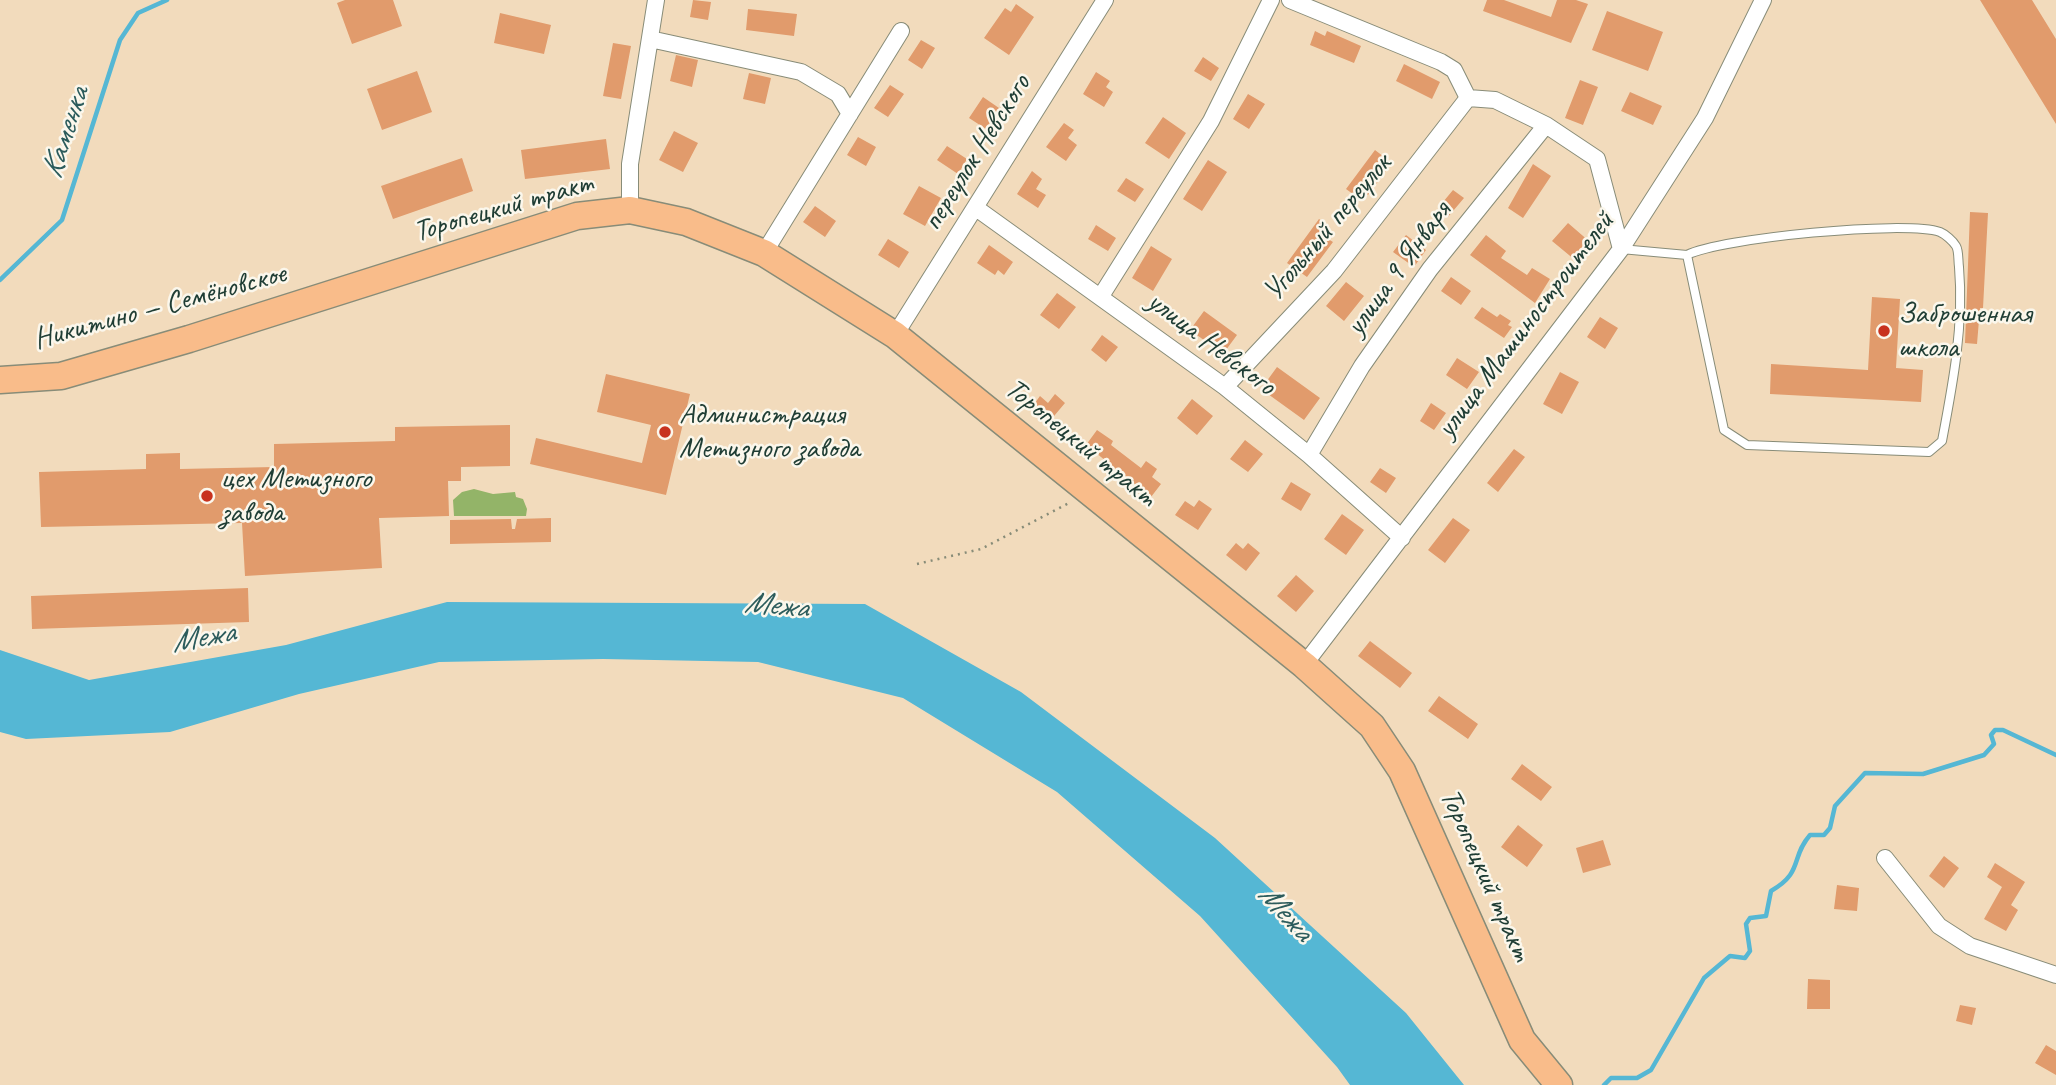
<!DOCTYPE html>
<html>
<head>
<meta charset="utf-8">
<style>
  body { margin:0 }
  canvas { display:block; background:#f2dbbc }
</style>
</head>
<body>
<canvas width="2056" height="1085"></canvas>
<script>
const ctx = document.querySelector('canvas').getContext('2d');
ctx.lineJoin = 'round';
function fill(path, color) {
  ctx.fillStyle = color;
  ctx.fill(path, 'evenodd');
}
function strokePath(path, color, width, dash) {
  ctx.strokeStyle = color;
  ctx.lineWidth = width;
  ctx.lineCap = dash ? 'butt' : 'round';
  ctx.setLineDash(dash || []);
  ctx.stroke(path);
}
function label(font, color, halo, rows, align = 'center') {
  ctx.font = font + ' Caveat,sans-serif';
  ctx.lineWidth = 5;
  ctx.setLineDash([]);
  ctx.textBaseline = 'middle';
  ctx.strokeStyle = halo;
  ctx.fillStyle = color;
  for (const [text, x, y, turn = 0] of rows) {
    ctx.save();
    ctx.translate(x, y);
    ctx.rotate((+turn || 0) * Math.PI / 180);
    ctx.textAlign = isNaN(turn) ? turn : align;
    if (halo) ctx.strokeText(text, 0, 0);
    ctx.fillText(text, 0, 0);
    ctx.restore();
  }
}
fill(new Path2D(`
  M474,489L493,494L515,492L516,497L523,499L527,509L526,516H454L453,500L462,492Z`), '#93b468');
fill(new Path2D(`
  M447,602L865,604L1021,692L1215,838L1406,1013L1464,1085H1350L1337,1067L1200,916L1057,792L903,698L758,662L603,659L439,662L299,694L170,732L26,739L0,732V650L89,680L286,645Z`), '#55b7d4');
strokePath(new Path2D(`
  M0,280L62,220L120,40L138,13L167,0
  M1604,1085L1611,1078H1637L1651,1070L1704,978L1730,956L1745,958L1750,951L1746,924L1750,918L1766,916L1771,891C1804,872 1790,858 1810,835H1824L1830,828L1835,806L1865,773L1923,774L1984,755L1994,744L1991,735L1995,730H2003L2056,755`), '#55b7d4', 4.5);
fill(new Path2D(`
  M345,0H393L402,26L352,44L337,3Z
  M693,0L711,2L708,20L690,17Z
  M1487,0H1504L1551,17L1557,0H1576L1588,4L1571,43L1483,11Z
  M1980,0H2032L2056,39V124Z
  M1016,4L1034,17L1009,55L984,38L1005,8L1011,12Z
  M748,9L797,14L794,36L746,30Z
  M1607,11L1663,32L1648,71L1592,50Z
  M500,13L551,25L544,54L494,43Z
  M1315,31L1325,36L1327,31L1361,46L1354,63L1310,45Z
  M921,40L935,48L922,69L908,60Z
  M613,43L631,46L621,99L603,96Z
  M676,55L698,60L692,87L670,81Z
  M1203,57L1219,68L1211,81L1194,71Z
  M1404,64L1440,82L1432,99L1396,81Z
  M417,71L432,112L382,130L367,89Z
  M1096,72L1110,81L1106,87L1113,92L1104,107L1083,94Z
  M749,73L771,78L765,104L743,99Z
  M1580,80L1598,87L1583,125L1565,118Z
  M890,85L904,94L888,117L874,108Z
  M1630,92L1662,106L1653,125L1621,111Z
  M1248,94L1265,104L1249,129L1233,119Z
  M983,97L999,108L986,129L969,118Z
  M1163,117L1186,133L1169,159L1145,143Z
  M1064,123L1074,130L1068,138L1077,145L1066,161L1046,147Z
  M674,131L698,143L683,172L659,160Z
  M858,137L876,147L866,166L847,155Z
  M606,139L610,169L525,179L521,150Z
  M947,146L967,159L958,174L937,160Z
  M1375,150L1392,163L1368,195L1361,190L1357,197L1346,189Z
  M462,158L473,191L393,219L381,186Z
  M1208,160L1227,172L1202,211L1183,199Z
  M1533,164L1551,176L1523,218L1508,208Z
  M1032,171L1042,179L1036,189L1046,195L1038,208L1017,194Z
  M1126,178L1144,189L1135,202L1117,191Z
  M919,186L941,198L925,226L903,214Z
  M1453,190L1464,198L1448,217L1438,208Z
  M815,206L836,221L825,237L803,222Z
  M1970,212L1988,213L1983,308H1980L1977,344L1965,343Z
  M1319,219L1330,227L1323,236L1333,242L1307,277L1287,263Z
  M1568,223L1590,242L1575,260L1552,241Z
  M1096,225L1116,238L1108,251L1088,239Z
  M1406,235L1426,250L1414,267L1393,252Z
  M1486,235L1506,251L1501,258L1527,275L1532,268L1550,279L1535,303L1470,255Z
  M888,239L909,252L899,268L878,255Z
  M989,245L1013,262L1004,275L998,270L995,275L977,263Z
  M1151,246L1172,259L1153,291L1132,278Z
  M1451,277L1471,291L1461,305L1441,291Z
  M1346,282L1364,296L1344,321L1326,306Z
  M1057,293L1076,307L1059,329L1040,315Z
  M1872,297L1900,299L1896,368L1923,370L1921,402L1770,394L1771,364L1868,370Z
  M1482,307L1497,317L1500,314L1511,321L1508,325L1512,327L1504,338L1474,318Z
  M1204,311L1237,335L1223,354L1190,330Z
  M1600,317L1618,328L1605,349L1587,337Z
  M1102,335L1118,347L1106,362L1091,350Z
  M1457,358L1479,372L1467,389L1446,375Z
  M1277,367L1320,398L1304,420L1261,389Z
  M1560,372L1579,382L1562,414L1543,404Z
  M606,374L690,394L666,495L530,464L536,438L642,463L651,425L597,412Z
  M1055,394L1065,403L1049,422L1032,407L1040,396L1048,403Z
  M1192,399L1213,416L1197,435L1177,418Z
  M1431,403L1446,413L1434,430L1420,421Z
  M510,425V466L461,467V481H448L449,516L379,518L382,568L245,576L242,523L41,527L39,472L146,469V454L180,453V469L274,467V444L395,441V427Z
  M1097,430L1113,441L1111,445L1141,468L1146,461L1157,469L1152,477L1161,484L1151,497L1086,445Z
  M1245,440L1263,454L1248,472L1230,459Z
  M1514,449L1525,457L1498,492L1487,483Z
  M1380,468L1396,478L1386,493L1370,482Z
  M1291,482L1311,494L1301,511L1281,499Z
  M1199,500L1212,509L1198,530L1175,515L1185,501L1194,507Z
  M1342,514L1364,530L1346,555L1324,539Z
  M551,518V542L450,544V520L511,519L512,529H515L517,519Z
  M1453,518L1470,530L1445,563L1428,550Z
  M1236,543L1243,549L1248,543L1260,553L1246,571L1226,555Z
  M1296,575L1314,591L1296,612L1277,596Z
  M248,588L249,622L32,629L31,596Z
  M1370,641L1412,673L1400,688L1358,656Z
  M1439,696L1478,724L1468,739L1428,711Z
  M1522,764L1552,787L1541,801L1511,779Z
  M1518,825L1543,845L1527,867L1501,847Z
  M1603,840L1611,865L1583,873L1576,848Z
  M1944,856L1959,868L1944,888L1929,876Z
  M1995,863L2025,882L2011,905L2018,910L2006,931L1984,919L2002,887L1987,877Z
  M1837,885L1859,888L1857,911L1834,909Z
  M1808,979L1830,980V1009H1807Z
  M1960,1005L1976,1008L1972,1025L1956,1021Z
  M2046,1045L2056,1051V1075L2035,1063Z`), '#e19b6c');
const service = new Path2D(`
  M1621,249L1687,255L1724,430L1747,445L1929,452L1942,441C1953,383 1964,326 1959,267C1958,260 1959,251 1956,246C1953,241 1945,234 1940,232C1904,220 1721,238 1687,255`);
const minor = new Path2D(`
  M1290,0L1441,62L1454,70L1468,98L1495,100L1546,125L1597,159L1621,249
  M650,39L801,72L838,94L850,114
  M976,208L1225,387L1309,455L1402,538
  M630,210V164L656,0
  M764,253L901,31
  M1101,296L1211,121L1271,0
  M895,335L1105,0
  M1225,387L1334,271L1468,98
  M1309,455L1362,366L1430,269L1546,125
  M1304,665L1621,249L1705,118L1763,0
  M1885,858L1939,926L1970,946L2056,975`);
const primary = new Path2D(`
  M0,380L61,376L189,339L577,216L630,210L686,222L764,253L895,335L1304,665L1372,726L1402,771L1522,1040L1559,1085`);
strokePath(service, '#888c78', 10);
strokePath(minor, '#888c78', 18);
strokePath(primary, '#888c78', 29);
strokePath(new Path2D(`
  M917,564L981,549L1069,503`), '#888c78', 2.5, [2, 5]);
strokePath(service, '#fff', 8);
strokePath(minor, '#fff', 16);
strokePath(primary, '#f9bc8a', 26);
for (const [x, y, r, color] of [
  [1884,331,7,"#c8321e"],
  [665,432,7,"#c8321e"],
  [207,496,7,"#c8321e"]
]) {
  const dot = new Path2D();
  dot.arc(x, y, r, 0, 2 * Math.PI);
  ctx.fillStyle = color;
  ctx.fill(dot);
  strokePath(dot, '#fbf7ec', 2.5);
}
label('30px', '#1f3d34', '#fbf7ec', [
  ["переулок Невского",977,153,-58],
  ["Торопецкий тракт",503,208,-16],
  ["Угольный переулок",1328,228,-50],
  ["улица 9 Января",1399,269,-54],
  ["Никитино — Семёновское",160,307,-15],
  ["улица Машиностроителей",1526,325,-53],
  ["улица Невского",1211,344,37],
  ["Торопецкий тракт",1080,443,39],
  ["Торопецкий тракт",1485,875,66]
]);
label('30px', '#1f3d34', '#fbf7ec', [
  ["Заброшенная",1898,314],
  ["школа",1898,348],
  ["Администрация",679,415],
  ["Метизного завода",679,449],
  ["цех Метизного",221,479],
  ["завода",221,513]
], 'left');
label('italic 32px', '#2c5c5c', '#fbf7ec', [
  ["Каменка",66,133,-72],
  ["Межа",776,606,5],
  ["Межа",203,638,-10],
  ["Межа",1285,913,48]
]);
</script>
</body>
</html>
